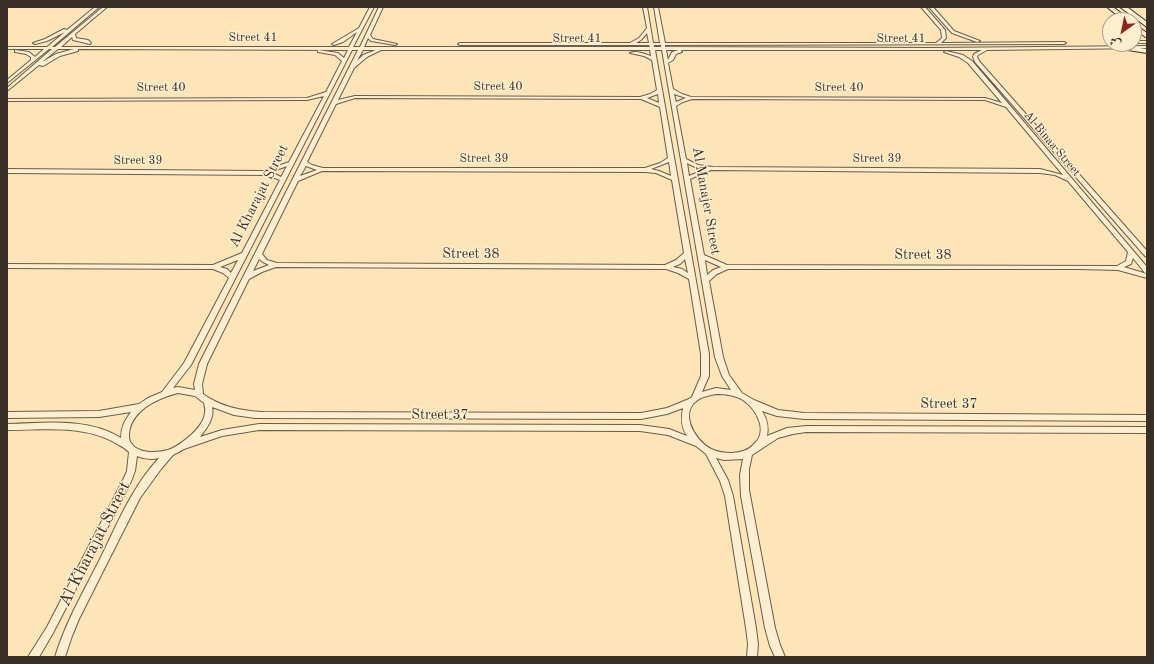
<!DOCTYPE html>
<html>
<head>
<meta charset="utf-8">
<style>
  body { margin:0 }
  #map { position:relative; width:1154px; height:664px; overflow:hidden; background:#fde5b7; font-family:"Old Standard TT",Amiri,serif }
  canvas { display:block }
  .frame { position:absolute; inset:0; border:8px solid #383026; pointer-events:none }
  .north { position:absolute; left:1102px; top:12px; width:40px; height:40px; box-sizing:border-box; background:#feeed0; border:1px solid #afa28c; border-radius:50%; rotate:213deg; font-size:11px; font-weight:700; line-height:16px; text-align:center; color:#383026 }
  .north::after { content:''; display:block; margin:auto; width:14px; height:18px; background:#8f2418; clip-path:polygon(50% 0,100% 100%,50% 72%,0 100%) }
</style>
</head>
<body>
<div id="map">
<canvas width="1154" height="664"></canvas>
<div class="frame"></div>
<div class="north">ش</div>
</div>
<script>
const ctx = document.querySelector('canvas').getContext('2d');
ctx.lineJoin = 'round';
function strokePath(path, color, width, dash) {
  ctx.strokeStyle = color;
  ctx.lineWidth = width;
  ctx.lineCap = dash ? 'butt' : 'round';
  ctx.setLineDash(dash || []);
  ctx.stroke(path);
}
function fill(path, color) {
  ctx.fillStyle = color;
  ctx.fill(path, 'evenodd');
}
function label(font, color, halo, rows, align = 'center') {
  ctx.font = font + ' "Old Standard TT",serif';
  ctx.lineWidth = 3;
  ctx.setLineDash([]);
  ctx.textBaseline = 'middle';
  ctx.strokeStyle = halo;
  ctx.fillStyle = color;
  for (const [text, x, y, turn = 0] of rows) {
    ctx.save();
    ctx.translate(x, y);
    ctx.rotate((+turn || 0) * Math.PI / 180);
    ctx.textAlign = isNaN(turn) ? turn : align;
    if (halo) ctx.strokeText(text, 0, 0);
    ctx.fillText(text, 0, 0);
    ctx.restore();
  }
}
const street = new Path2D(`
  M95,7H99L52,47H55L103,7H107L75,34L76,38L88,40L91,43L90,44L73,40L72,37L61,47H349L357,32L343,42L334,45L332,44L359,28L370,7H374L353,47H360L379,7H383L370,35L373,39L397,44L395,45L371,41L368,38L364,47H650L649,45H460L458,44L460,43H630L639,38L647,28L643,7H647L653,43H660L654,7H658L665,43H936L942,38L941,30L921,7H925L945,30L946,38L941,43L1064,42L1066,43L1064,44L665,45V47L930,48L1147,46V48L987,50L978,55L977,57L979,61L1147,251V257L1145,256L975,62L973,57L974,54L982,50H681L682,52L676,54L673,60L668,63L673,89L682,94L691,97L985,98L1002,103L968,63L959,57L944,52L946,51L963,55L972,61L1147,267V273H1145L1133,258L1131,264L1124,267L1147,274V278L1118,270L1079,269H728L717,274L709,281L723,357L729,375L742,393L754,400L778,410L804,413L1147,415V421L804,419L777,416L762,411C767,419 769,426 767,436L787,428L806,426L1147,427V433L806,432L793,434L778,438L752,455L749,469V490L775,628L780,645L785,657H775L770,646L765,628L741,496L740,475L743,459L724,460L716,458L728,480L733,496L756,628L758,644L757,657H747L748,644L746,628L725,496L720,481L706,454L696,446L668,435L640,431L259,430L222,436L184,449L173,455L161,469L140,498L79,619L72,636L65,657H55C65,624 82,594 98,563C116,527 131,488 159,458C152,460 144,459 137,456L135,471L130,484L53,633L39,657H28L47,627L123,480L127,471L129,452C126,449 123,447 119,445C86,424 45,430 7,430V424C44,423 88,417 121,438C121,427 125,420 131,412L99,417L7,418V412L99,411L139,404L148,398L162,392L184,363L229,278L223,273L213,269L7,268V264L213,265L242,253L280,180L267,175L7,173V169L266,171L267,170L289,162L324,96L307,100L7,101V99L307,98L326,92L342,61L335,55L318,52V50L338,53L344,58L348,50L78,49V51L60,56L43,66L39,65L7,91V88L52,49H49L7,83V80L31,60V57L26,54L15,52V50L29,52L35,57L44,49H7V47H47L65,32L47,41L35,44L33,43L45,39L64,29L67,30ZM647,33L649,43H636L641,40ZM654,45H661V47H654ZM58,49H74L56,54L42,62ZM352,50H358L199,364L194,384L195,390L178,387L173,388L191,365ZM363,50H376L363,55L357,61ZM381,50H650L651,56C645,54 636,50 630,53L644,56L652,60L657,90L650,94L640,97L355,96L338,100L354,68L367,57ZM655,50H662L715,357L722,376L731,390L716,388L702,392L709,376V354ZM666,50H679L672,52L668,60ZM658,94L659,103L647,98ZM674,94L686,98L676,102ZM355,98L641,99L660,107L668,158L660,163L645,168H323L312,165L307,162L336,104ZM692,99L985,100L1006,107L1063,175L1040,169L713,167L698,165L686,159L676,106L683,102ZM669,162L671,176L659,171L651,169ZM687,163L695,167L706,169L689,176ZM287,166L281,177L271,172ZM306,166L317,170L300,176ZM711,170L1040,173L1055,175L1068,181L1128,252L1126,261L1117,266L727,265L704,255L690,179ZM322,171L645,172L656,173L672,180L684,253L676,260L665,265L277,263L267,260L262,254L298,181ZM259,259L263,262L269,265L253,271ZM685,259L688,273L682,269L673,267L680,264ZM238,260L231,273L227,269L220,267ZM705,260L721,267L713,270L707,275ZM276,267L666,269L678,273L689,279L701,354V376L692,397L689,399L667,408L641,413L263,412C241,411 221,407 203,394L202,384L207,364L249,279L262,272ZM178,393L195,396L204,403C204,405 206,409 205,412C205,420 197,430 191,435C184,441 177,447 168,450C156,453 138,454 131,443C128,439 129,432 130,428C136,408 159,398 178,393ZM716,394C725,394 735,395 743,400C756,409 769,431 754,444C748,451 741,452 732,453C725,453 718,452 711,449C694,440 677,410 701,398C706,396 711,395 716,394ZM212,407L234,415L255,418L641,419L667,414L683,408C681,418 681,427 687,436L669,429L640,425L259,424L222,430L200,437C206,429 215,418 212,407Z
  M929,7H933L954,31L980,41L977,42L952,33Z
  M1134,41H1147V43H1134Z`);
const secondary = new Path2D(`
  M1107,7H1113L1130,20H1123Z
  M1120,7H1127L1147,22V27Z
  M1134,24L1147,33V38L1134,29Z
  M1117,45L1147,49V53L1115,48L1114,47Z`);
strokePath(street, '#695d4a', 2);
strokePath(secondary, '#383026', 2);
fill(street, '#feeed0');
fill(secondary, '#feeed0');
label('12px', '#383026', '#feeed0', [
  ["Street 41",253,38],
  ["Street 41",577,39],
  ["Street 41",901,39],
  ["Street 40",498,87],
  ["Street 40",161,88],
  ["Street 40",839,88],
  ["Al Binaa Street",1052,144,50],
  ["Street 39",484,159],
  ["Street 39",877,159],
  ["Street 39",138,161]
]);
label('14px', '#383026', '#feeed0', [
  ["Al Kharajat Street",259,196,-63],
  ["Al Manajer Street",706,201,80],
  ["Street 38",471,254],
  ["Street 38",923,255],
  ["Street 37",949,404],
  ["Street 37",440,415]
]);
label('17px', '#383026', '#feeed0', [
  ["Al Kharajat Street",95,544,-63]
]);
</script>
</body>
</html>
